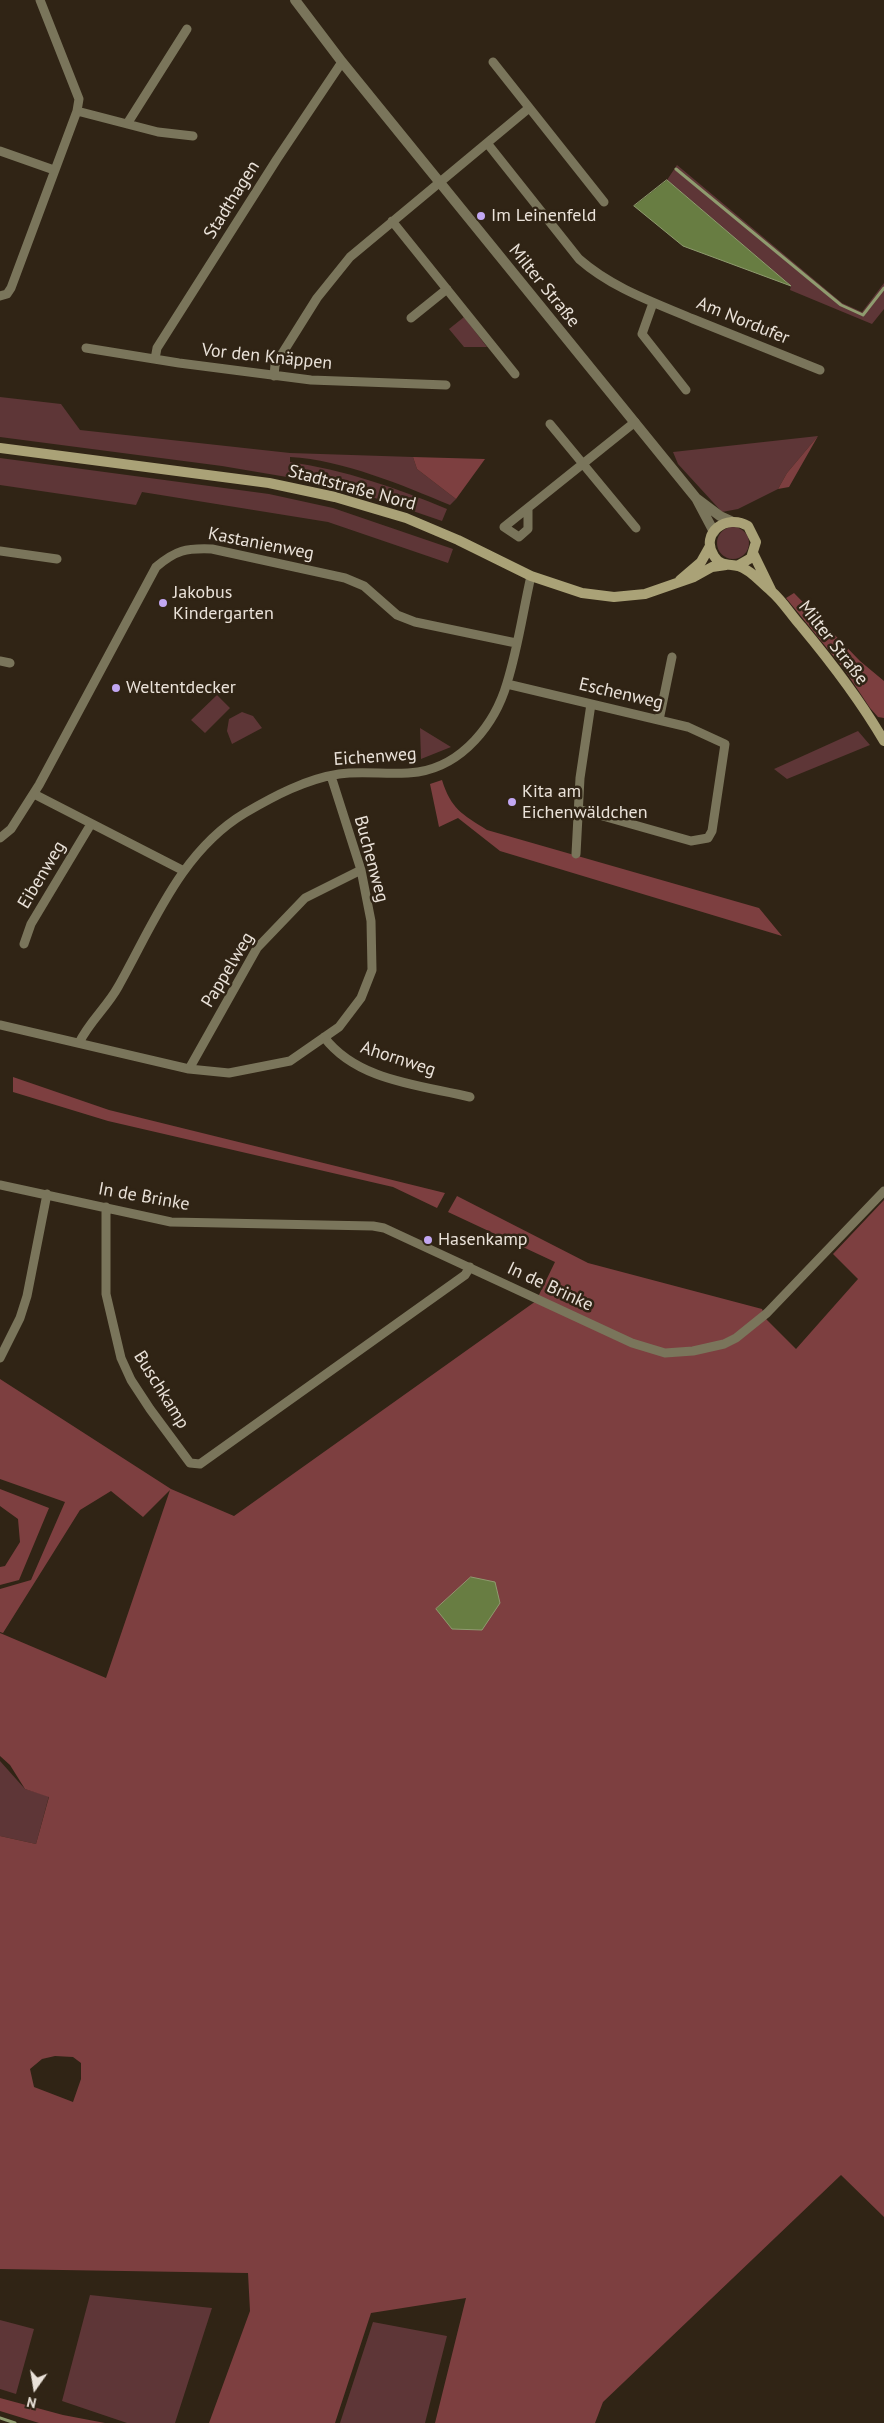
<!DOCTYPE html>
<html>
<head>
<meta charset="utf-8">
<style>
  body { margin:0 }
  #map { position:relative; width:884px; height:2423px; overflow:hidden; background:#302415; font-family:"PT Sans",sans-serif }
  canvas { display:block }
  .north { position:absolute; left:10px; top:2363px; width:50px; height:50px; -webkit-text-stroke:4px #302415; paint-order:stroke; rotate:193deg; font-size:14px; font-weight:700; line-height:20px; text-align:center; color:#eae2d9 }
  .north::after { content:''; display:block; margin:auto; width:18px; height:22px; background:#eae2d9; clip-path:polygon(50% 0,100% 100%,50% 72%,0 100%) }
</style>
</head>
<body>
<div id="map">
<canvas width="884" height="2423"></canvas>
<div class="north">N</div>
</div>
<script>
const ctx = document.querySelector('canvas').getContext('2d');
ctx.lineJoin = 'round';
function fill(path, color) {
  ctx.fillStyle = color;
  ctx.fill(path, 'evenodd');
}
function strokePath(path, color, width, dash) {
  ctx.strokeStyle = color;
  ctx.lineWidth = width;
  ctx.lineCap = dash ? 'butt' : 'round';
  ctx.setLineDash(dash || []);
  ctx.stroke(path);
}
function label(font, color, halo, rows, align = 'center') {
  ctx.font = font + ' "PT Sans",sans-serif';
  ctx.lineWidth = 5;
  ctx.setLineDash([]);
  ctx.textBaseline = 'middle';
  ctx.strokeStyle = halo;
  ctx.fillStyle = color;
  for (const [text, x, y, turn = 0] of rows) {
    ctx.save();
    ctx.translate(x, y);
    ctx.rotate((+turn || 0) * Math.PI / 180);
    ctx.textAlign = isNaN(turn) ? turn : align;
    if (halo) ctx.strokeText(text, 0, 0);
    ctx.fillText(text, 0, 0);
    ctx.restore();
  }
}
fill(new Path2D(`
  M677,165L842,303L862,312L884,283V309L872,324L790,290L791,286L667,180Z
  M464,317L487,347H464L449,329Z
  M0,397L61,404L80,430L290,453L413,457L417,469L456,499L450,505C402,485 343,460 290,457V462C345,470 397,488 447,509L442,521L340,486L222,466L0,437Z
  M818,436L787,473L778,489L738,509L722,512L678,464L673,452Z
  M0,458L269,494L333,508L453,549L448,563L328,522L142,492L136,505L0,485Z
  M717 543a16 16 0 1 1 32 0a16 16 0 1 1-32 0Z
  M217,695L230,708L205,733L191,720Z
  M242,712L253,716L262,728L232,744L227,731L229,719Z
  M420,728L451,747L421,759Z
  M858,731L870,745L787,779L774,769Z
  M0,1761L25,1789L49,1796L36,1844L0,1836Z
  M90,2295L212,2308L175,2423H127L62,2401Z
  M0,2320L34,2329L16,2394L0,2389Z
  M373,2322L447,2336L425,2423H340Z`), '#5e3637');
fill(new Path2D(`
  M818,436L789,487L778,489L787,473Z
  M413,457L485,459L456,499L417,469Z
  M794,593L860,661L884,681V718L878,717L870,708L844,669L786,598Z
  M442,780C451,809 462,814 487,830L759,908L782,936L500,851L458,818L439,827L430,784Z
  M13,1077L109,1110L445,1193L437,1208L393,1187L108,1121L13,1092Z
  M457,1196L588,1263L762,1309L766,1319L796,1349L858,1279L833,1254L884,1200V2217L841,2175L603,2402L595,2423H435L466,2298L371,2313L335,2423H209L250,2311L248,2273L0,2269V1836L36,1844L49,1797L25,1789L10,1765L0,1756V1633L106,1678L170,1490L143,1517L111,1491L80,1510L3,1633L0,1632V1589L31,1580L65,1502L0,1479V1379L171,1489L234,1516L536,1301L555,1262L448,1212ZM55,2056L73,2057L81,2063V2079L73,2102L34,2087L30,2069L42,2059Z
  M0,1489L49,1508L19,1580L0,1585V1567L5,1566L20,1542L18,1519L0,1506Z
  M0,2398L63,2415L105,2423H39L0,2411Z`), '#7d3f40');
const water = new Path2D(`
  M667,180L791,286L683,246L634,206Z
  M471,1577L495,1582L500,1603L482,1630L452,1629L436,1609Z`);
fill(water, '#687d42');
strokePath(water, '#8f9b6f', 1);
strokePath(new Path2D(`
  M676,169L841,305L863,315L884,288
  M0,2418L15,2423`), '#8f9b6f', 3);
strokePath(new Path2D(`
  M493,62L604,202
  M77,111L158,132L193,136
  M127,124L187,29
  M487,143L579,259C612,288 653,302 693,319C735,336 778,353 820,370
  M0,151L54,170
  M392,221L515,374
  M0,296L7,294L11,288L77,111L79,99L40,0
  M653,303L642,334L686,390
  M411,318L447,289
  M86,348L179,363L311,380L446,385
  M155,359L157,348L277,159L342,62
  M274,376L275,365L317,298L350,257L529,108
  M550,424L636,528
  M528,508V529L519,537L504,527L635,422
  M0,551L57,559
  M0,661L10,663
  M507,684L688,727L725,744L712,831L708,838L691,841L578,809
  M659,720L672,657
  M34,794L184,871
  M0,838L11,829L39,785L156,567C176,550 186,548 212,549L345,578L364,586L397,615L415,622L516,643
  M576,854L580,778L591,704
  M24,944L31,924L91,824
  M0,1025L189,1069L229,1073L290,1061L339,1027L361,998L372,970L371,921L361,870L331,776
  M324,1037C357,1081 420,1085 470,1097
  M79,1043C89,1022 107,1007 118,987C153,925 181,851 245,813C274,796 306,779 339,774C365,770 392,776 418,772C463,765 495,724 507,683C518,648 523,611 531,576
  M189,1069L257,948L305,898L361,870
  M0,1185L171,1222L373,1226L384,1228L632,1343L665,1353L693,1351L724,1344L736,1338L767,1313L884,1191
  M106,1207V1294L121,1358L131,1380L150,1409L190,1463L200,1464L465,1275L470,1267
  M0,1358L20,1318L27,1296L47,1194`), '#7a755b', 9);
strokePath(new Path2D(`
  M295,0L342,62L696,498L720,516L731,521
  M696,498L714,532`), '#7a755b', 10);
strokePath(new Path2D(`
  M0,448L269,483L335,497L406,518L458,540L531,576L582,593L614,597L645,594L694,577L712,567L726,565
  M753,553L772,592
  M737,566L751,558L756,542L748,526C727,513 699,533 714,556C720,566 728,564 738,566C750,569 761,583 771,591C782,600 791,615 801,626C831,662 860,700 884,741
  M680,580L701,562L710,546`), '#aaa277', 10);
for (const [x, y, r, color] of [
  [481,216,5,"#c2a7f2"],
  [163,603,5,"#c2a7f2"],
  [116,688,5,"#c2a7f2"],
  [512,802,5,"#c2a7f2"],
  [428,1240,5,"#c2a7f2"]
]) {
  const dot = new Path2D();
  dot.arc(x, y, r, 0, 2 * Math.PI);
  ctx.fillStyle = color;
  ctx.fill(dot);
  strokePath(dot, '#302415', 2);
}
label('18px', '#eae2d9', '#302415', [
  ["Stadthagen",232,200,-58],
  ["Milter Straße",544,286,51],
  ["Am Nordufer",743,321,22],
  ["Vor den Knäppen",267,357,6],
  ["Stadtstraße Nord",352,488,15],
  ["Kastanienweg",261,544,11],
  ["Milter Straße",833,643,52],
  ["Eschenweg",621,694,13],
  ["Eichenweg",375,757,-4],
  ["Buchenweg",371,859,75],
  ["Eibenweg",42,875,-59],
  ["Pappelweg",228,970,-59],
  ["Ahornweg",398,1059,18],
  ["In de Brinke",144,1197,10],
  ["In de Brinke",550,1287,25],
  ["Buschkamp",161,1390,58]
]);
label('18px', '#eae2d9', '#302415', [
  ["Im Leinenfeld",491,216],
  ["Jakobus",173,593],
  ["Kindergarten",173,614],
  ["Weltentdecker",126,688],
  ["Kita am",522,792],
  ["Eichenwäldchen",522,813],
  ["Hasenkamp",438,1240]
], 'left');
</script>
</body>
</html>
